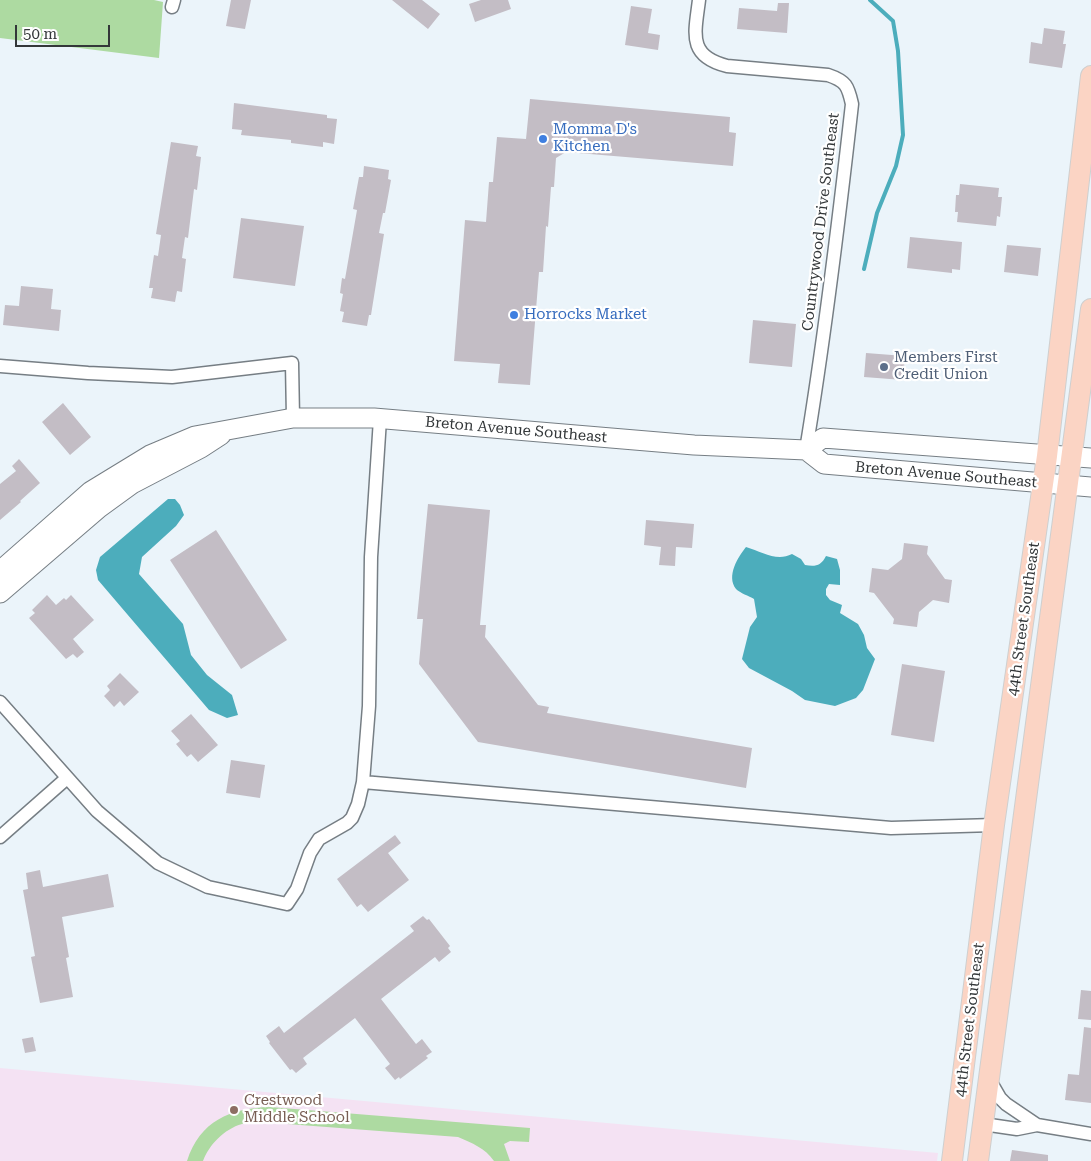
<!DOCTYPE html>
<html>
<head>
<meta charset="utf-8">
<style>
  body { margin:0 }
  #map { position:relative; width:1091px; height:1161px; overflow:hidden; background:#ebf4fa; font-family:"Roboto Serif",serif }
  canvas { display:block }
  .scale { position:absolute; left:15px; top:25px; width:95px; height:22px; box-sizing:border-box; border:2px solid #333739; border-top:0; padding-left:6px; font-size:15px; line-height:18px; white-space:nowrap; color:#333739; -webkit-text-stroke:4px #fff; paint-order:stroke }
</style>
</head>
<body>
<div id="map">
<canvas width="1091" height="1161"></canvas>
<div class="scale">50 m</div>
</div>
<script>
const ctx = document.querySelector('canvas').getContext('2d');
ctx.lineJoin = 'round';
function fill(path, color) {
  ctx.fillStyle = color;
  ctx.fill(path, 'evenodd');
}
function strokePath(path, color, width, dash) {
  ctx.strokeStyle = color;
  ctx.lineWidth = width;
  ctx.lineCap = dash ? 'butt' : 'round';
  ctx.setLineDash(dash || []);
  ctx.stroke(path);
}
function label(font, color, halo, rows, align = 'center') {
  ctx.font = font + ' "Roboto Serif",serif';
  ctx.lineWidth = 4.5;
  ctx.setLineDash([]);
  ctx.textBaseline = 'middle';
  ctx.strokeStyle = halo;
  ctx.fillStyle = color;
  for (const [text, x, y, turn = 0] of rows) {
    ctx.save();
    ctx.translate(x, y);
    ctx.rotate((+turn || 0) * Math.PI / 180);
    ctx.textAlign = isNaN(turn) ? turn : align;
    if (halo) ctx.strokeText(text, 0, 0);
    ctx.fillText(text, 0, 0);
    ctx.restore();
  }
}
fill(new Path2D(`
  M0,1068L938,1153L937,1161H0Z`), '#f4e2f3');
fill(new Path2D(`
  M0,0H154L163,2L159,58L0,38Z
  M270,1107L530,1128L529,1142L510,1141L504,1144L510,1161H494C485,1148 472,1143 458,1137L261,1122C255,1123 248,1122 242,1124C224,1129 209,1145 203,1161H187C200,1121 230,1108 270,1107Z`), '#addaa1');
fill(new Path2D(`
  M168,499H175L180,505L184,515L176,526L142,557L139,574L183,624L191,655L207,675L232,695L238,715L227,718L209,710L98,580L96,570L100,557Z
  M746,547C762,552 777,562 792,554L801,559L805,565C815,567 821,566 826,556L837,559L840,570V585L829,584L826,589V595L830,600L842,605L840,613L858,624L864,635L867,648L875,659L863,690L856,698L835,706L805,700L792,691L749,668L742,659L750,627L757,617L754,599C749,596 740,593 736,589C726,576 738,557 746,547Z`), '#4cadbc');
strokePath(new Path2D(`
  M864,269L877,213L896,166L903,135L898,51L893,21L870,0`), '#4cadbc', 4);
fill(new Path2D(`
  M231,0H251L245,29L226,26Z
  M392,0H422L440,14L428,29Z
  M481,0H508L511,9L475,22L469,4Z
  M778,3H789L787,33L737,29L739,8L777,11Z
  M631,6L652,9L648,33L660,35L658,50L625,45Z
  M1044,28L1065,31L1063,44H1066L1062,68L1029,63L1031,42L1042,44Z
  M530,99L730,117L729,132L736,133L733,166L566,152L556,158L554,187H551L548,227L546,226L543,272H539L530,385L498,383L500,364L454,361L465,220L486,222L489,182H493L497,137L526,139Z
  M234,103L327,115V118L337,119L334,144L323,142V147L291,143V140L241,135L242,130L232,129Z
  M171,142L198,146L196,156L201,157L197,190L194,189L188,238L185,237L182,258L186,259L182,292L177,291L175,302L151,298L153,288H149L154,255L158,256L161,235L156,234Z
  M364,166L389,170L388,179L391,180L385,213H383L379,233L384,234L371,315H369L367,326L342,322L344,312L340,311L343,294L340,293L342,278L345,279L357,210L353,209L359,177H363Z
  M960,184L999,188L998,197H1002L1000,217L997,216L996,226L957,222L958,212H955L956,195H959Z
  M241,218L304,226L295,286L233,278Z
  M910,237L962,242L960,270L952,269V273L907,268Z
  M1007,245L1041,248L1038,276L1004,272Z
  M21,286L53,289L51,309L61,310L59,331L3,325L5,305L19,306Z
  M753,320L796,324L792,367L749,363Z
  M866,353L905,356L903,380L864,377Z
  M63,403L91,437L70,455L42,422Z
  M19,459L40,483L20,501L21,502L0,520V484L16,471L12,466Z
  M428,504L490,510L480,625H486L485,637L538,705L549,707L547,713L752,748L746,788L478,742L419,664L423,619H417Z
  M646,520L694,524L692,548L676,547L675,566L659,565L661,547L644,545Z
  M216,530L287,640L241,669L170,560Z
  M904,543L928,546L927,554L945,579L952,580L949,603L933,600L919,612L917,627L893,624L894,619L874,593L869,592L872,568L888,570L902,559Z
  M47,595L56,605L64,598L66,600L71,595L94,620L73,639L84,652L77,658L73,654L66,659L29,618L35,613L32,610Z
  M902,664L945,671L934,742L891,735Z
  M120,673L139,692L124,706L120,701L114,707L104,696L110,690L107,686Z
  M191,714L218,745L198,762L191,754L187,757L176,744L180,741L171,731Z
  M231,760L265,765L260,798L226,793Z
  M395,835L401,843L388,853L409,880L368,912L361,904L357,907L337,879Z
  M40,870L43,887L108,874L114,907L62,917L69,957L66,958L73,997L40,1003L31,957L35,956L23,890L28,889L26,873Z
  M423,916L427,920L429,919L450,946L448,948L451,952L439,962L435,957L381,999L416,1044L422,1039L432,1052L426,1056L428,1058L400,1079L399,1077L395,1080L385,1068L390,1064L355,1018L303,1058L307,1064L296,1073L292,1069L290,1070L269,1043L270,1042L266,1036L279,1026L284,1033L414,931L410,926Z
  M1081,990L1091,991V1020L1078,1019Z
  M1084,1027L1091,1028V1103L1065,1100L1068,1074L1079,1075Z
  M33,1037L36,1051L25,1053L22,1039Z
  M1012,1150L1048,1155V1161H1010Z`), '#c3bdc5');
const minor = new Path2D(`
  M699,0C695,33 687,56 727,66L828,75C846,81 848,86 852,104C839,220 825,335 806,450
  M172,7L174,0
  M0,366L88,373L172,377L292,363L293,418
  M0,702L97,811L158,863L208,887L287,904L297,889L310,853L319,839L347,823L352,818L358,804L363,782L369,706L371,557L380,419
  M363,782L891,828L994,825
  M0,837L67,778
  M989,1079L1000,1098L1006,1104L1037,1125
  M983,1124L1017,1129L1037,1125L1091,1134`);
const secondary = new Path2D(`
  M806,450L823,438L1091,458
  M0,571L91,491L150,455L195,436L293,418H374L694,445L806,450L824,464L1091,487
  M0,593L99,508L132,484L201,448L221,435`);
const primary = new Path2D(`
  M952,1161L994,825L1047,456L1091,76
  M978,1161L1091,309`);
strokePath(minor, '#767e84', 15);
strokePath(secondary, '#767e84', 21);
strokePath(primary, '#cecfcf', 22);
strokePath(minor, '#fff', 12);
strokePath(secondary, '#fff', 19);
strokePath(primary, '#fbd4c4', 20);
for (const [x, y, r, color] of [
  [543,139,5,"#3f7fe0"],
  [514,315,5,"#3f7fe0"],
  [884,367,5,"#5c6f8a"],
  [234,1110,5,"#8d6e63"]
]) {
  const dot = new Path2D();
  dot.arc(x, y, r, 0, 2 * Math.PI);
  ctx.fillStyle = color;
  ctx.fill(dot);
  strokePath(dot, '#fff', 2);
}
label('15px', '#366cbe', '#fff', [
  ["Momma D's",553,130],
  ["Kitchen",553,147],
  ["Horrocks Market",524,315]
], 'left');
label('15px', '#333739', '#fff', [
  ["Countrywood Drive Southeast",821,222,-83],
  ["Breton Avenue Southeast",516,430,5],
  ["Breton Avenue Southeast",946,475,5],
  ["44th Street Southeast",1024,619,-82],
  ["44th Street Southeast",970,1020,-83]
]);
label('15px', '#4e5e75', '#fff', [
  ["Members First",894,358],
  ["Credit Union",894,375]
], 'left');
label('15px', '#785e54', '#fff', [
  ["Crestwood",244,1101],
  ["Middle School",244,1118]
], 'left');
</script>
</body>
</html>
